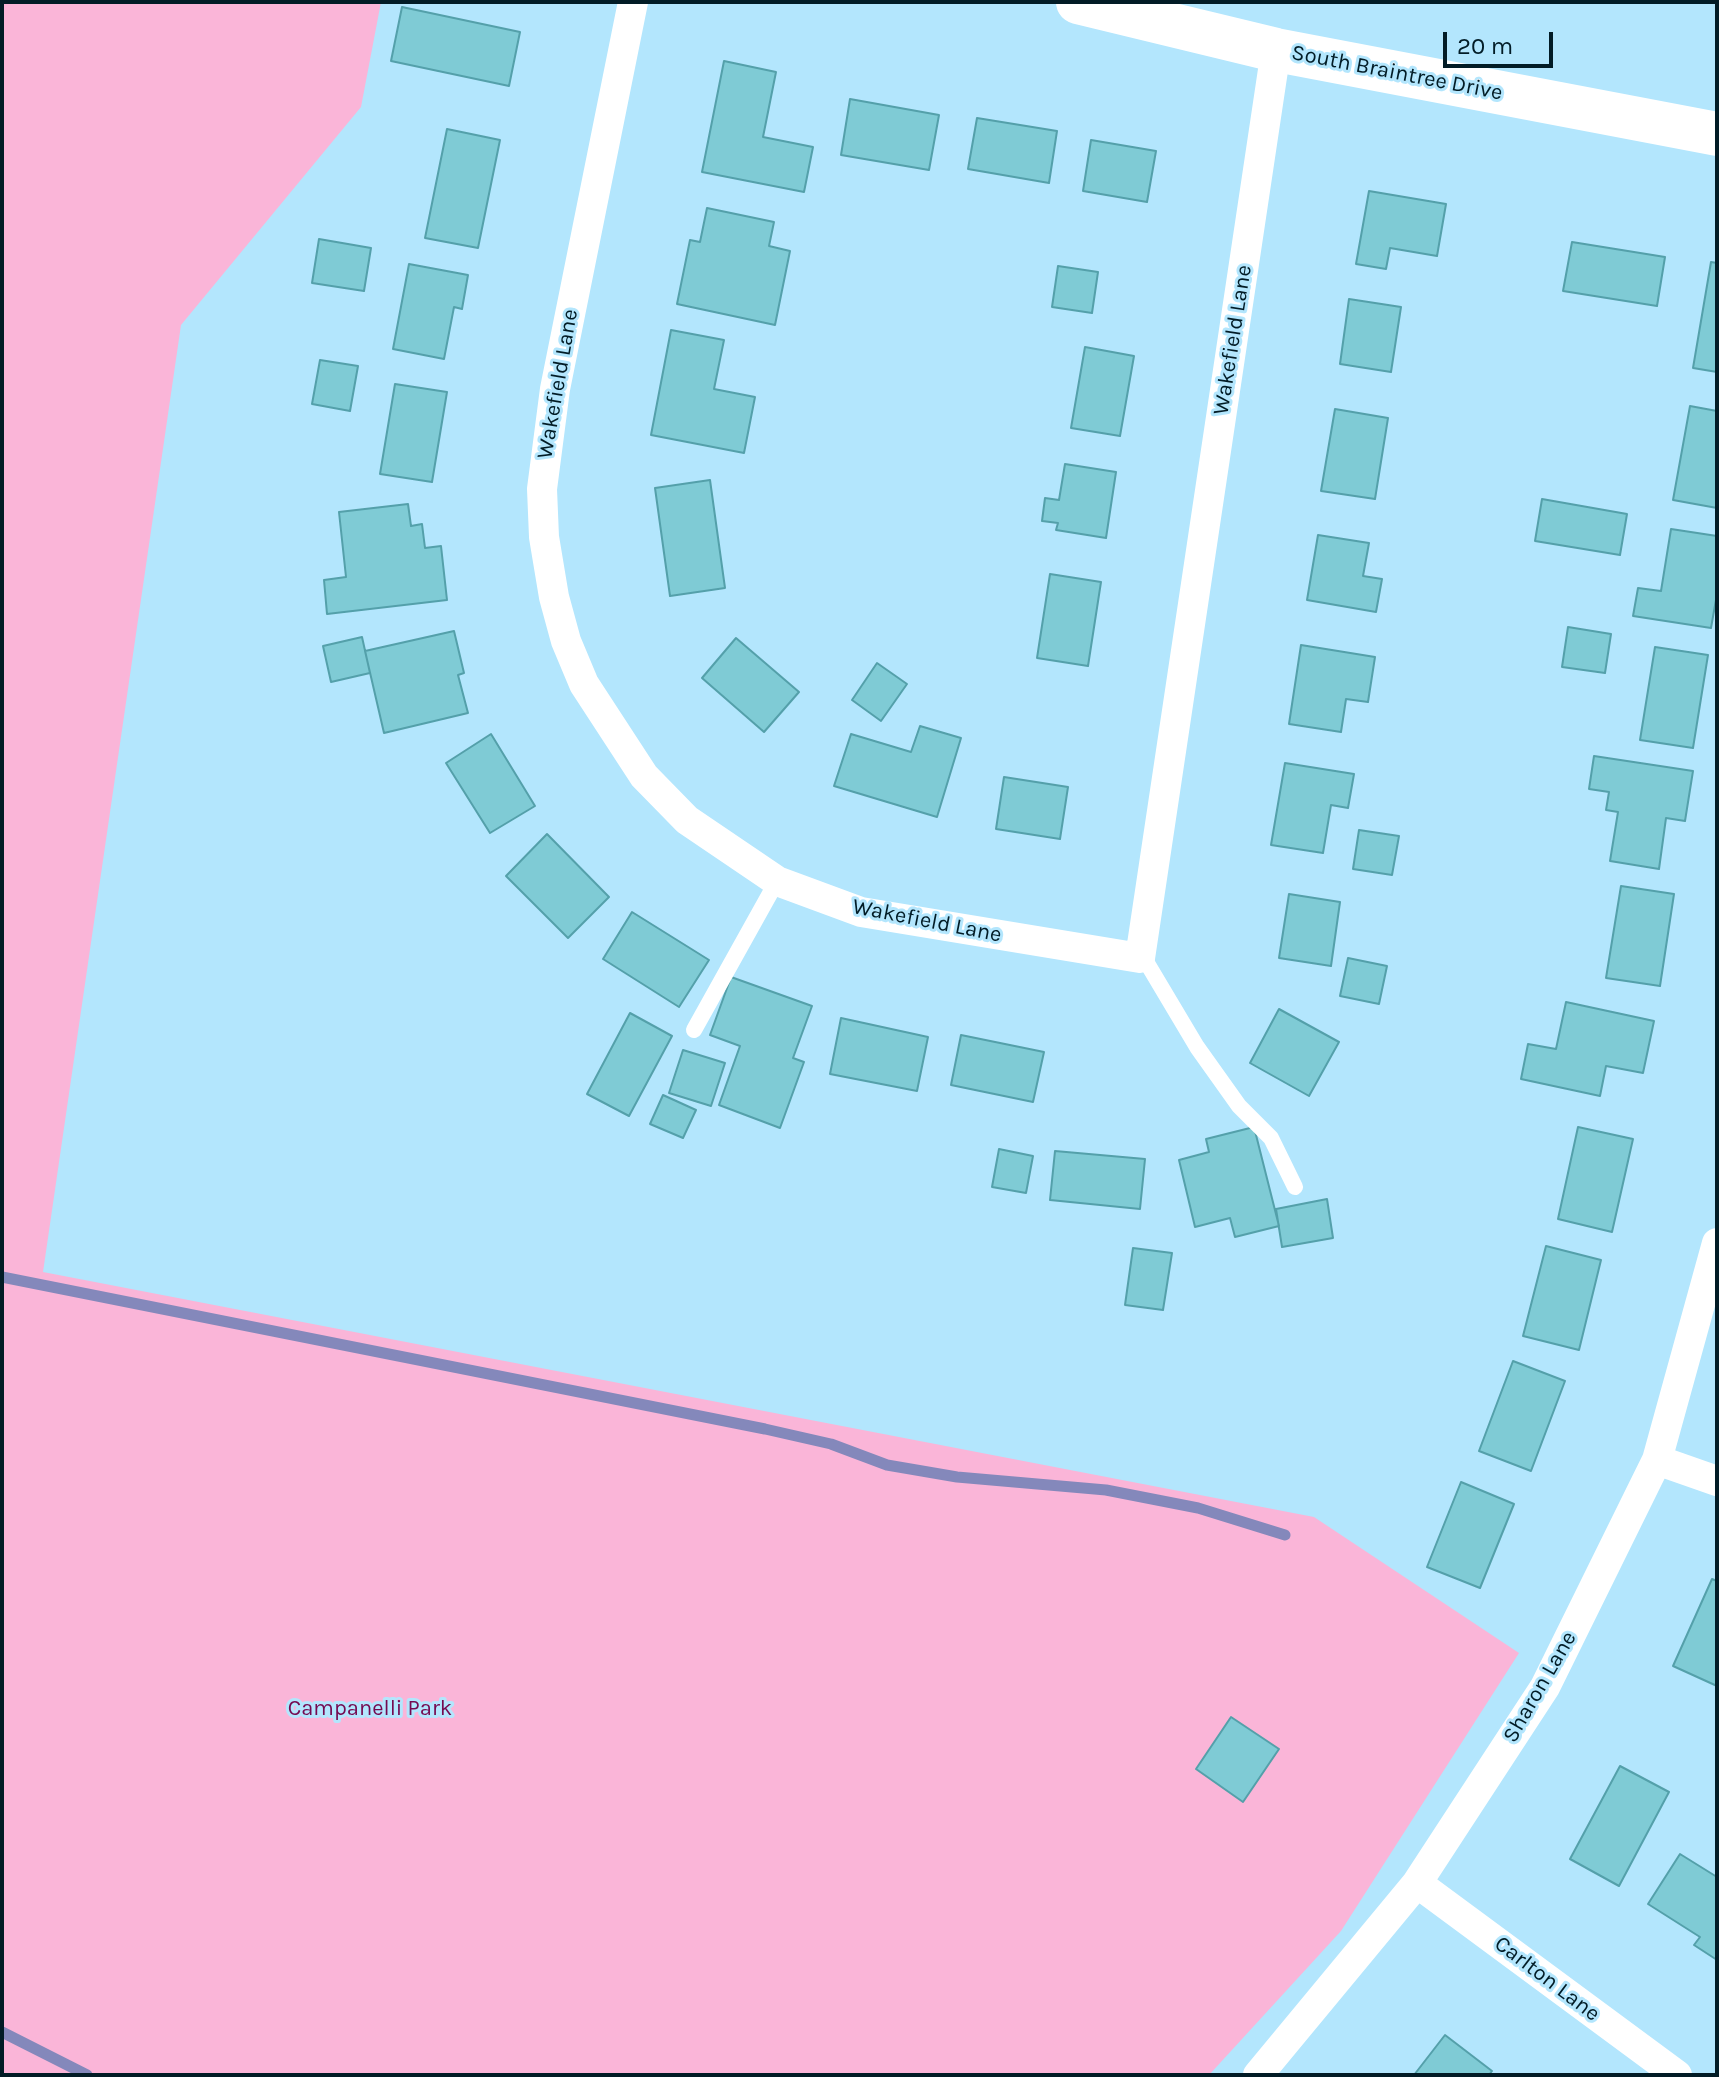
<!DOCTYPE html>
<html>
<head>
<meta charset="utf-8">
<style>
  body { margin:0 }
  #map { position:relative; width:1719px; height:2077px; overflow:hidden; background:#b3e6fd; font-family:Karla,sans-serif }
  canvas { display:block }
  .frame { position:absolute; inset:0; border:4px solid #021c26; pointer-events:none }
  .scale { position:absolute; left:1443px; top:32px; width:110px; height:36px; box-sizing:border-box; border:4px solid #021c26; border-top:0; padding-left:10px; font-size:24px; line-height:28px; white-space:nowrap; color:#021c26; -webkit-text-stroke:6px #b3e6fd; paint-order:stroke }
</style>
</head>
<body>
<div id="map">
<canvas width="1719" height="2077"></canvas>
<div class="frame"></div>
<div class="scale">20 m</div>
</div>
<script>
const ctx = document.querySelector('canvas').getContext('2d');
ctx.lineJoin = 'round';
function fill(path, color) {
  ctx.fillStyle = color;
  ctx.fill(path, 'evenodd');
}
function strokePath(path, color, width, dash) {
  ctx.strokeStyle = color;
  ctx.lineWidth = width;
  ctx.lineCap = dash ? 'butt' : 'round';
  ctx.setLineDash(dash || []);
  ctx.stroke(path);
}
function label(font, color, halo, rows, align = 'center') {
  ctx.font = font + ' Karla,sans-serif';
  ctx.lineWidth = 6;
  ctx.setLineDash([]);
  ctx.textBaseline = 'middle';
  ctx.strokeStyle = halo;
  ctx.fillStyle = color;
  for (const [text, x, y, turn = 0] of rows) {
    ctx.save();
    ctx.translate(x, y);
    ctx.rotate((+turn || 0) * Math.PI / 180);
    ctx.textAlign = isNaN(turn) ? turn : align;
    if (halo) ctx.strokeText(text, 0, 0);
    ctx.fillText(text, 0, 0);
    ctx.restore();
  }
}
fill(new Path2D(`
  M2,2H381L361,107L181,325L43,1272L1314,1517L1519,1653L1341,1931L1209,2075H2Z`), '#fab5d8');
strokePath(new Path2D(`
  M2,1277L765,1429L831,1444L887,1465L957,1477L1106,1490L1198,1508L1285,1535
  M2,2032L87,2075`), '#8488bb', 11);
const building = new Path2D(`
  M402,7L520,32L509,86L391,61Z
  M724,61L776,72L763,137L813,147L804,192L702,172Z
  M850,99L939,115L929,170L841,155Z
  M977,118L1057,131L1049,183L968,169Z
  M447,129L500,140L478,248L425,238Z
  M1091,140L1156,151L1147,202L1083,191Z
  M1369,191L1446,204L1437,256L1390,248L1386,269L1356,264Z
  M707,208L774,222L769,246L790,251L775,325L677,304L690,240L700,242Z
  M319,239L371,248L364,291L312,283Z
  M1572,242L1665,257L1657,306L1563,291Z
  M1711,262L1717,263V372L1693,368Z
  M409,264L468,275L462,309L454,307L444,359L393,349Z
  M1058,266L1098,272L1092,313L1052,307Z
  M1349,299L1401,307L1391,372L1340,364Z
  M671,330L724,340L714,389L755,397L744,453L651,435Z
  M1085,347L1134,356L1120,436L1071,428Z
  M320,360L358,366L350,411L312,404Z
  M395,384L447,392L432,482L380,474Z
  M1690,406L1717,411V508L1673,500Z
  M1335,409L1388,418L1375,499L1321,491Z
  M1065,464L1116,472L1106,538L1056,530L1058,523L1042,521L1045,498L1059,500Z
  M710,480L725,588L670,596L655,488Z
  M1542,499L1627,514L1620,555L1535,541Z
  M408,504L411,526L422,524L425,548L441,546L447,600L327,614L324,580L346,577L339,512Z
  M1671,529L1717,536V594L1711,628L1633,616L1638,588L1661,591Z
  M1318,535L1369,543L1363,576L1382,579L1376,612L1307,600Z
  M1050,574L1101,582L1088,666L1037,658Z
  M1568,627L1611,634L1605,673L1562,667Z
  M454,631L464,673L458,675L468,713L384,733L365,651Z
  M362,637L370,673L331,682L323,646Z
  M736,638L799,692L764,732L702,678Z
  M1301,645L1375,657L1368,702L1346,699L1341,732L1289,724Z
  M1655,647L1708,655L1693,748L1640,740Z
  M877,663L907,684L881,721L852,700Z
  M920,726L961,738L937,817L834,786L851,734L911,752Z
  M491,734L535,806L490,833L446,763Z
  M1594,756L1693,771L1685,821L1666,818L1659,869L1610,861L1618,812L1606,810L1609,792L1589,789Z
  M1285,763L1354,774L1348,808L1331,805L1323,853L1271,845Z
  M1004,777L1068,787L1060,839L996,829Z
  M1359,830L1399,836L1392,875L1353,869Z
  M547,834L609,897L568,938L506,876Z
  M1621,886L1674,894L1660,986L1606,978Z
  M1289,894L1340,902L1331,966L1279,958Z
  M632,912L709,960L679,1007L603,959Z
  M1348,958L1387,966L1379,1004L1340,996Z
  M731,977L812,1006L793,1058L804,1062L780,1128L719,1105L740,1046L710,1035Z
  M1566,1002L1654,1021L1643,1073L1606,1066L1600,1096L1521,1079L1528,1044L1556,1049Z
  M1279,1009L1339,1042L1309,1096L1250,1063Z
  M630,1013L672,1036L629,1116L587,1094Z
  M841,1018L928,1037L917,1091L830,1074Z
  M961,1035L1044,1052L1033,1102L951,1085Z
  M683,1050L725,1063L711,1106L669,1093Z
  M663,1095L696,1110L683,1138L650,1124Z
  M1254,1127L1279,1226L1235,1237L1230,1218L1195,1227L1179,1160L1209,1152L1206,1139Z
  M1578,1127L1633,1139L1612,1232L1558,1219Z
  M999,1149L1033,1156L1026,1193L992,1187Z
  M1055,1151L1145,1159L1140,1209L1050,1200Z
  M1327,1199L1333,1238L1282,1247L1276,1209Z
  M1546,1246L1601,1260L1579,1350L1523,1336Z
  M1133,1248L1172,1253L1163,1310L1125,1305Z
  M1513,1361L1565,1381L1531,1471L1479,1451Z
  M1461,1482L1514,1504L1480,1588L1427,1567Z
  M1712,1579L1717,1581V1686L1673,1666Z
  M1231,1717L1279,1749L1243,1802L1196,1769Z
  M1620,1766L1669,1792L1619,1886L1570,1859Z
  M1680,1854L1717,1877V1960L1694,1945L1700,1937L1648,1904Z
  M1445,2035L1492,2071L1489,2075H1414Z`);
fill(building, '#7fcbd5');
strokePath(building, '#54a0aa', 2);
strokePath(new Path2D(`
  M1141,953L1197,1047L1239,1106L1271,1138L1295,1187
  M694,1030L777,881`), '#fff', 16);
strokePath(new Path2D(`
  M633,2L555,389L542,489L544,537L554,597L566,641L584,684L644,776L687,820L777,881L861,912L1140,958L1276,50
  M1657,1460L1717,1481
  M1417,1883L1677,2075
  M1258,2075L1417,1883L1545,1687L1657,1460L1717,1243`), '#fff', 30);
strokePath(new Path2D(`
  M1078,2L1276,50L1717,134`), '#fff', 44);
label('22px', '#021c26', '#b3e6fd', [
  ["South Braintree Drive",1397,73,11],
  ["Wakefield Lane",1233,340,-81],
  ["Wakefield Lane",558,384,-80],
  ["Wakefield Lane",927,921,11],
  ["Sharon Lane",1540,1687,-60],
  ["Carlton Lane",1547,1979,37]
]);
label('22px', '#750950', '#b3e6fd', [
  ["Campanelli Park",370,1709]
]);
</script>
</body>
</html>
